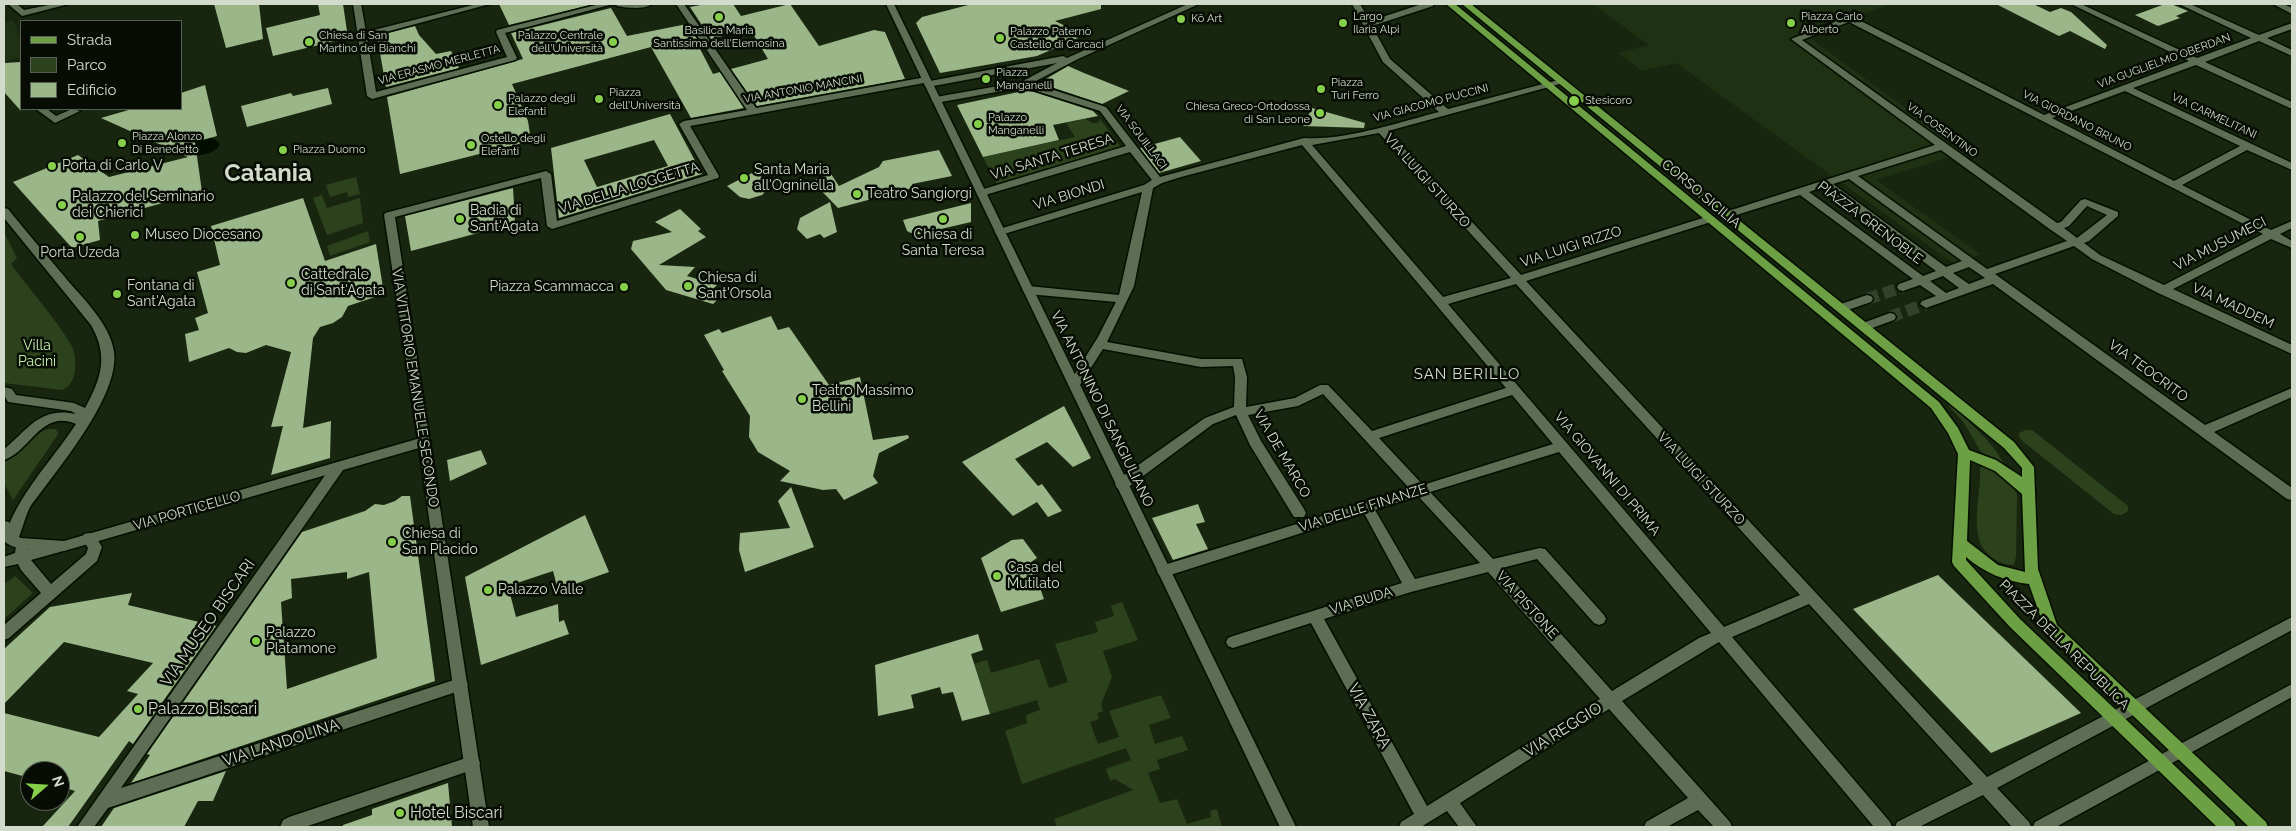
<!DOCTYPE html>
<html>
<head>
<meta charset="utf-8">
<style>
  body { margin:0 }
  #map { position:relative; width:2296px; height:831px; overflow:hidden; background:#18260f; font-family:Raleway,sans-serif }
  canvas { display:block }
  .frame { position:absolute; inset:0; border:5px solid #d1dacb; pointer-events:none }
  .legend { position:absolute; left:20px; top:20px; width:162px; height:90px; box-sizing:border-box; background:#070d04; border:1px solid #585f54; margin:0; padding:6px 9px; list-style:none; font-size:15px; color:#d1dacb }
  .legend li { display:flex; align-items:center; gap:10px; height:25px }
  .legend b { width:25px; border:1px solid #585f54 }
  .north { position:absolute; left:20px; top:761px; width:50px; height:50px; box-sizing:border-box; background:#070d04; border:1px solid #585f54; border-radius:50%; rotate:71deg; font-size:14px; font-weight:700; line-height:20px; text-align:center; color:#d1dacb }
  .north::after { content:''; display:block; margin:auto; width:18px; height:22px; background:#86cf4b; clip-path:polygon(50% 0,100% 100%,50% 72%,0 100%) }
</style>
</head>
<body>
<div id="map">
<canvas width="2296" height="831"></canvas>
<div class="frame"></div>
<ul class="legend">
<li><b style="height:6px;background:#6d9f44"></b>Strada</li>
<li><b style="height:14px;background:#2c421c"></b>Parco</li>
<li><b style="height:14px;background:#9bb78a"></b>Edificio</li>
</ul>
<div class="north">N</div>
</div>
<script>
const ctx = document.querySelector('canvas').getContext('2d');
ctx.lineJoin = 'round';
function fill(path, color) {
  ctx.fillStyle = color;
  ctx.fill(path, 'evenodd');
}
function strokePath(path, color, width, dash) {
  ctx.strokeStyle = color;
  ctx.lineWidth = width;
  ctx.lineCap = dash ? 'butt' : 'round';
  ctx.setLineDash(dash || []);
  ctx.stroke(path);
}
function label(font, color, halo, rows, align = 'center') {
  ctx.font = font + ' Raleway,sans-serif';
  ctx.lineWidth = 5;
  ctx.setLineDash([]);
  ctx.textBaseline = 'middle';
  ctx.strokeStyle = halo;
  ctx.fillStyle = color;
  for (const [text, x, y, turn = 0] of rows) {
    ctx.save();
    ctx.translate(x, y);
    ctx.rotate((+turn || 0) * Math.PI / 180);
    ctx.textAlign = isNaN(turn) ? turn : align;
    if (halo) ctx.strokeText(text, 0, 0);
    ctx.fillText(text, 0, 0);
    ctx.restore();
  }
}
fill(new Path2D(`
  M1593,4H1891L1859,15L1866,20L1811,39L1966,152L1876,180L1980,254L1954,264L1676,63L1642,71L1618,53L1649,45Z
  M13,20L21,40V61L18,58L4,62V23Z`), '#1f3113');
fill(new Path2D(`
  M1085,119L1093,123H1098L1100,119L1121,147L997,184L983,157L1075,137L1066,123Z
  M356,177L360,194L348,197L347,192L330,197L326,185Z
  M322,195L327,208L360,198L363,223L327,235L313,198Z
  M368,231L370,242L330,256L327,246Z
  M4,232L17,258L11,264C22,280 72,338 74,352C77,366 76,383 63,390L4,383Z
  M1948,405H1951C1970,423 1992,441 2004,464L1981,452L1964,423Z
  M48,429H55L58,432L57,436L13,500L4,483V462C19,452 32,434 48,429Z
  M2026,430H2032L2128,506V511L2122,515L2114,514L2020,439L2019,433Z
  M1986,465C1998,469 2013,483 2017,494L2016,556L2014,565C1998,565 1981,553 1978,535C1974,514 1981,490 1980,468Z
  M15,576L33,593L4,619V584Z
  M1122,602L1138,640L1103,651L1112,677L1101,704L1103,711L1097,713L1099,719L1090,722L1098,744L1119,737L1109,711L1161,695L1171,718L1149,725L1155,744L1182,736L1188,750L1157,760L1160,769L1148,773L1160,803L1177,799L1187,824L1211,817L1210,811L1217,809L1222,827H1057L1054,819L1133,790L1115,779L1110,781L1106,769L1131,760L1126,748L1022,784L1005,731L1027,723L1026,715L1040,710L1037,700L990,714L974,664L987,660L991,673L1039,659L1049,688L1068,682L1055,644L1098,632L1095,622L1114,616L1111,606Z`), '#2c421c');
fill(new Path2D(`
  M207,137L216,140L220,145C213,155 196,157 185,155L181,149L185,143Z`), '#020d00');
fill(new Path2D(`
  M214,4H259L263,39L226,48Z
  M318,4H343L348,38L273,56L266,28L320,15Z
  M499,4H590V5L509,25Z
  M706,4H733L741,16L790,4L819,46L874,30L885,32L905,79L757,106L731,69L768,59L750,29L711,39L690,7Z
  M972,4H1101V9L1055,21L1080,33L1074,36L1078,38L1037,56L940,73L916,23L922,17Z
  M1996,4H2033L2050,12L2061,8L2071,12L2107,45L2105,49L2070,31L2059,36Z
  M2165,4H2171L2188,11L2176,16L2180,18L2158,26L2135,15Z
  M611,8L627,36L687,24L699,42L697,43L713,74L720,72L744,108L691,118L651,47L512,84L528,121L531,141L400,174L387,97L523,59L511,33Z
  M415,26L419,35L436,54L451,51L459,68L386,87L377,36Z
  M21,62V111L4,92V63Z
  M1068,66L1084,73L1129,91L1102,104L1039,83Z
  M205,85L217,136L195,142L202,192L98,221L100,240L72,248L13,182L78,155L109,177L188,157L101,118L132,109H181V93Z
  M328,88L332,104L247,127L241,106L291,93L293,96Z
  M1028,90L1093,111L1098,116L1053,125L1059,140L983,157L957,105Z
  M1312,108L1365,123L1364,128L1303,126Z
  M670,114L702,174L559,218L551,148ZM654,140L668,166L597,187L584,160Z
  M1180,137L1201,161L1159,173L1140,148Z
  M939,150L952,176L912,184L913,188L838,208L812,181L831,174L839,186L879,167L883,161Z
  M756,171L766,182L767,190L762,195L749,199L740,197L727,186Z
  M513,188L515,223L411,251L405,216Z
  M303,198L325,261L376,244L384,294L348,306L342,317L333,323L320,327L313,338L303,428L331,421L330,458L271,475L283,426L271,427L291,352L266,345L246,353L237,352L229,348L189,362L185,334L199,330L195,318L208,313L197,272L220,265L211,226Z
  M830,202L837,232L824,238L820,234L807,239L797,229L800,218Z
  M971,203V222L915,235L907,231L903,220Z
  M680,209L701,229L698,231L706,237L659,265L695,267L687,276L717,285L714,288L725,292L713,304L666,290L631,249L633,241L672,232L655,222Z
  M771,316L778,330L789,327L829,385L860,377L873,440L908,435L909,438L879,453L873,476L878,483L844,500L836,489L823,490L780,481L790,471L758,452L749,437L750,416L722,371L724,370L704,335L719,329L722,333Z
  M1064,406L1091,458L1073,467L1047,442L1015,459L1038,486L1042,484L1062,511L1048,517L1037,502L1013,516L962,462Z
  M481,450L487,464L450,481L447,460Z
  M791,487L814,547L745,572L739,550L740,533L790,528L778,501Z
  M402,496H410L435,681L131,783L150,755L147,754L302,532L365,511L375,504L384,505L395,501ZM347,572V579L369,572L377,658L287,689L281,602L292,598L291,579Z
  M1198,504L1205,522L1196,524L1208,549L1173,560L1152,518Z
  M585,515L609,572L558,590L553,571L508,586L516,617L558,604L559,622L564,620L569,634L481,665L465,577Z
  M1023,539L1037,558L1031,562L1044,599L1001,612L981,558L1012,540Z
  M1938,575L1969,605L2081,713L1991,753L1853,609Z
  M132,593L128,605L216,626L133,744L129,741L68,827H42L75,791L60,786V771H30V778L4,771V713L99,737L138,694L127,691L153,663L64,642L4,704V649L50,607Z
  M978,634L983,650L971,654L990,714L962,721L953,692L942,694L940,687L911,695L914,708L878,716L875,665Z
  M226,771L213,801H198L184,827H101L114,808Z
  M448,783L452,827H343V825L372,815V809Z`), '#9bb78a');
strokePath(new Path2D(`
  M1867,299L1903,287
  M1890,317L1926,304`), '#34412b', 12, [12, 5.5]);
const minor = new Path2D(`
  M8,4H17L24,10L54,4H69L22,16Z
  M353,4H361L366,32L477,4H490L367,37L376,92L507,57L496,32L497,30L600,4H613L505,33L517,58L515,60L372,99L367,96Z
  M616,4H652C643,10 628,8 617,6Z
  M676,4H684L756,108L926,77L930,81L1063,56L1067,58L1188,4H1199L1078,59L1032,83L1106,107L1160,177L1304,138C1345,141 1399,122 1439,112L1383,62L1352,4H1360L1370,21L1422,4H1434L1433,6L1372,26L1390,59L1448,109L1562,79L1567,82L1388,131L1521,275L1706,217H1714V221L1526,281L1987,777L2292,617V630L1997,788L2029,822L2031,827H2012L1983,795L1919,827H1895L1897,822L1973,784L1809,604L1732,637L1890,822L1892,827H1874L1719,642L1622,701L1730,822L1732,827H1714L1698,810L1667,827H1644L1646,822L1688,798L1609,709L1460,803L1477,827H1459L1447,811L1421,827H1399L1401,822L1414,814L1311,623L1233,648L1228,646L1226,642L1228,638L1233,636L1402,583L1364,513L1164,577L1159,575L1157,571L1159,567L1164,565L1410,489L1323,394L1298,406L1248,415L1261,441L1304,509L1306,513L1304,517H1294L1250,445L1236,415L1213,424L1127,488H1117L1115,484L1117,480L1205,418L1234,407L1235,377L1233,366L1201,367L1103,349L1078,388L1074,389L1068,385L1098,337L1116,302L1028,294L1022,290L1028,286L1119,295L1142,192L1004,234H996L995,232L996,230L1144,185L1152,180L1130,152L985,195H977V191L1126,146L1100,111L1024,87L936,103L931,100L936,97L1021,82L1057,63L928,87L925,86L924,83L690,126L719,176L718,178L552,229L547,226L541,178L395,217L430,442L429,445H419L384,215L385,213L546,171L551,174L557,221L708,175L679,124L684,121L747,110ZM1379,133L1511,278L1443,297L1312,145ZM1302,145L1506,388L1372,431L1328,385H1320L1295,398L1246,407L1247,377L1242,359H1201L1107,342L1134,286L1153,188L1162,183L1181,177ZM1516,284L1800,595L1724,627L1448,304ZM1512,395L1553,444L1423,485L1379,438ZM1559,452L1711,633L1699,638L1612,691L1502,568L1537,559L1594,623L1599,625L1604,623L1606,619L1604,615L1545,549L1540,548L1493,559L1430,492ZM1418,496L1480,563L1415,579L1375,510ZM1488,572L1600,699L1427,806L1324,619L1411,592Z
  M2071,4H2081L2197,58L2251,38L2179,4H2190L2259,35L2292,23V29L2267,38L2292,50V56L2259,41L2205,62L2292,102V109L2196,65L2133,88L2292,163V170L2247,150L2182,185L2271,230L2292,221V228L2280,234L2292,241V248L2271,239L2173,289L2292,345V354L2158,293L2092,259L2074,246L1995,274L2205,425L2292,388V397L2214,432L2292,488V500L2287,499L1993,284L1926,308L1920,304L1922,301L1936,296L1920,285L1903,291L1899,290L1897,287L1899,284L1913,279L1800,195L1730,217L1726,218L1721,215L1722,213L1935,145L1791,39L1847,17H1853L2044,115L2189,61ZM1849,22L2263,234L2164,285L2100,255L2084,243L2089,241L2118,216V212L2085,199L2081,200L2061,222L2057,223L1802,40ZM2125,91L2240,146L2174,181L2052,118ZM1941,150L2051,230L2067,241L1987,269L1858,176ZM1849,179L1962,261L1946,267L1833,184ZM1823,187L1936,271L1923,276L1809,192ZM2087,206L2107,215L2077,238L2064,228L2069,226ZM1969,267L1985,278L1969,284L1953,273ZM1943,276L1959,288L1946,293L1930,281Z
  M2273,4H2283L2292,8V14Z
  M36,109H47L56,116L72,109L80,111L55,123Z
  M4,208L8,209C26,231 45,254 64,276C82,298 110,323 114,352C120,397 55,472 30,507C24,519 22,532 16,543L11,544L6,543L4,539C17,495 51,462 76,424C41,409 30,452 4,460V449C28,430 39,406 76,414L71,411L8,402L4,395V387L12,389L16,395L74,403L85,408C101,379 109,356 91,325L4,218Z
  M1867,295L1871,296L1873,299L1871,302L1842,312L1836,308L1838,305Z
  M1890,313L1894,314L1896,317L1894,320L1864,331L1858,327L1860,324Z
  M338,462L343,464L344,467L343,470L121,788L460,678L465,679L468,684L465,689L108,808L94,827H77L333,464Z
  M89,533L94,534L102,547L97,561L9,638L4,640V625L41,593L21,570L18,564L4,567V557L15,553L16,546L21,545L26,546L28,550L62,541L67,542L69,546L67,550L31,560L51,584L86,554L88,548L82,538L84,534Z
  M472,756L478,758L480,763L478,768L305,827H280L283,820L289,817Z`);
const secondary = new Path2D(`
  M886,4H894L1296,827H1280Z
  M424,437L430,442L489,827H473L419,448L64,551C51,551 12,552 5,541C2,536 4,526 4,521L9,522L16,535L21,538L64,541Z
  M2292,684V697L2056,827H2033L2035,822Z`);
const primary = new Path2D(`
  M1446,4H1455L1939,402L1958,428L1969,450L1996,460L2022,477V468L2004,448L1462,4H1471L2014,442L2034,467L2038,569L2057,625L2266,822L2268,827H2249L2046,632L2029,584C2004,581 1985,573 1966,557V560L2020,619L2234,822L2236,827H2217L2010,627L1954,566L1952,562L1958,454L1948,433L1931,408ZM1970,460L1995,471L2022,494L2025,572L1998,565L1967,541Z`);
strokePath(minor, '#040f00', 3);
strokePath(secondary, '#040f00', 3);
strokePath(primary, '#040f00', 3);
fill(minor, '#5e6e54');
fill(secondary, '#5e6e54');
fill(primary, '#6d9f44');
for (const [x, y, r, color] of [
  [719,17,5,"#86cf4b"],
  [1181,19,5,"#86cf4b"],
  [1343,23,5,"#86cf4b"],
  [1791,23,5,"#86cf4b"],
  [1000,38,5,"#86cf4b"],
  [309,42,5,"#86cf4b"],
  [613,42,5,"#86cf4b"],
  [986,79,5,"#86cf4b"],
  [1321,89,5,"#86cf4b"],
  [599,99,5,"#86cf4b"],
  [1574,101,6,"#86cf4b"],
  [498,105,5,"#86cf4b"],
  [1320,113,5,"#86cf4b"],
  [978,124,5,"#86cf4b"],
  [122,143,5,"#86cf4b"],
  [471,145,5,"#86cf4b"],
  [283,150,5,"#86cf4b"],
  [52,166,5,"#86cf4b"],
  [744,178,5,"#86cf4b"],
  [857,194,5,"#86cf4b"],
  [62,205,5,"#86cf4b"],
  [460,219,5,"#86cf4b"],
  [943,219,5,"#86cf4b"],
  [135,235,5,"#86cf4b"],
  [80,237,5,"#86cf4b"],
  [291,283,5,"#86cf4b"],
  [688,286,5,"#86cf4b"],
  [624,287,5,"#86cf4b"],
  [117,294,5,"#86cf4b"],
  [802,399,5,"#86cf4b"],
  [392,542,5,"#86cf4b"],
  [997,576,5,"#86cf4b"],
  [488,590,5,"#86cf4b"],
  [256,641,5,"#86cf4b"],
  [138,709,5,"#86cf4b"],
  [400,813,5,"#86cf4b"]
]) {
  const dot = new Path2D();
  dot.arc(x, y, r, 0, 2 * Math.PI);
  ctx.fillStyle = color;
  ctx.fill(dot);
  strokePath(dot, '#070d04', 2);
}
label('11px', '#d1dacb', '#070d04', [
  ["Largo",1353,17],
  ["Ilaria Alpi",1353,30],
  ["Piazza Carlo",1801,17],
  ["Alberto",1801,30],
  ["Kō Art",1191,19],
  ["Basilica Maria",719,31,"center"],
  ["Santissima dell'Elemosina",719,44,"center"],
  ["Palazzo Paternò",1010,32],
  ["Castello di Carcaci",1010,45],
  ["Chiesa di San",319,36],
  ["Martino dei Bianchi",319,49],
  ["Palazzo Centrale",603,36,"right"],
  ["dell'Università",603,49,"right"],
  ["Piazza",996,73],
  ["Manganelli",996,86],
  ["Piazza",1331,83],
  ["Turi Ferro",1331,96],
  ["Piazza",609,93],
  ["dell'Università",609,106],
  ["Palazzo degli",508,99],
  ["Elefanti",508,112],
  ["Stesicoro",1585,101],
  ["Chiesa Greco-Ortodossa",1310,107,"right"],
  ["di San Leone",1310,120,"right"],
  ["Palazzo",988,118],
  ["Manganelli",988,131],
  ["Piazza Alonzo",132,137],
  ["Di Benedetto",132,150],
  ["Ostello degli",481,139],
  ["Elefanti",481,152],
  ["Piazza Duomo",293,150]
], 'left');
label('11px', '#d1dacb', '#070d04', [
  ["VIA GUGLIELMO OBERDAN",2164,61,-20],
  ["VIA ERASMO MERLETTA",439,65,-15],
  ["VIA ANTONIO MANCINI",803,89,-10],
  ["VIA GIACOMO PUCCINI",1431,103,-15],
  ["VIA CARMELITANI",2214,116,25],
  ["VIA GIORDANO BRUNO",2077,121,27],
  ["VIA COSENTINO",1942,130,36],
  ["VIA SQUILLACI",1141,137,53]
]);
label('14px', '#d1dacb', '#070d04', [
  ["VIA SANTA TERESA",1052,157,-17],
  ["VIA LUIGI STURZO",1427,181,48],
  ["VIA DELLA LOGGETTA",629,188,-17],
  ["CORSO SICILIA",1701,194,40],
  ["VIA BIONDI",1069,195,-17],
  ["PIAZZA GRENOBLE",1870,223,37],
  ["VIA MUSUMECI",2220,244,-27],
  ["VIA LUIGI RIZZO",1571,247,-18],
  ["VIA MADDEM",2233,306,25],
  ["VIA TEOCRITO",2148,371,36],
  ["VIA VITTORIO EMANUELE SECONDO",415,388,81],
  ["VIA ANTONINO DI SANGIULIANO",1102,409,64],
  ["VIA DE MARCO",1282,454,60],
  ["VIA GIOVANNI DI PRIMA",1607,474,50],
  ["VIA LUIGI STURZO",1701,479,47],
  ["VIA DELLE FINANZE",1363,508,-17],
  ["VIA PORTICELLO",187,511,-16],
  ["VIA BUDA",1361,601,-17],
  ["VIA PISTONE",1527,605,48],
  ["PIAZZA DELLA REPUBLICA",2064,645,45]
]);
label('14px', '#d1dacb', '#070d04', [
  ["Porta di Carlo V",62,166],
  ["Santa Maria",754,170],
  ["all'Ogninella",754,186],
  ["Teatro Sangiorgi",867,194],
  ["Palazzo del Seminario",72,197],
  ["dei Chierici",72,213],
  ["Badia di",470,211],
  ["Sant'Agata",470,227],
  ["Museo Diocesano",145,235],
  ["Chiesa di",943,235,"center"],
  ["Santa Teresa",943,251,"center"],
  ["Porta Uzeda",80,253,"center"],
  ["Cattedrale",301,275],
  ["di Sant'Agata",301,291],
  ["Chiesa di",698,278],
  ["Sant'Orsola",698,294],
  ["Fontana di",127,286],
  ["Sant'Agata",127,302],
  ["Piazza Scammacca",614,287,"right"],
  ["Teatro Massimo",812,391],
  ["Bellini",812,407],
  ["Chiesa di",402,534],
  ["San Placido",402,550],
  ["Casa del",1007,568],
  ["Mutilato",1007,584],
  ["Palazzo Valle",498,590],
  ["Palazzo",266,633],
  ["Platamone",266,649]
], 'left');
label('14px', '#c7f1ad', '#070d04', [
  ["Villa",37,346],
  ["Pacini",37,362]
]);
ctx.letterSpacing = '1px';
label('15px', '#d1dacb', '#070d04', [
  ["SAN BERILLO",1467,374]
]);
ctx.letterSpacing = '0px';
label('16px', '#d1dacb', '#070d04', [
  ["VIA MUSEO BISCARI",208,623,-55],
  ["VIA ZARA",1369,716,61],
  ["VIA REGGIO",1563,730,-32],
  ["VIA LANDOLINA",281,743,-18]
]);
label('16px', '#d1dacb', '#070d04', [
  ["Palazzo Biscari",148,709],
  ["Hotel Biscari",410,813]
], 'left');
label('bold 24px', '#d1dacb', '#070d04', [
  ["Catania",268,174]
]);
</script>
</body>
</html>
